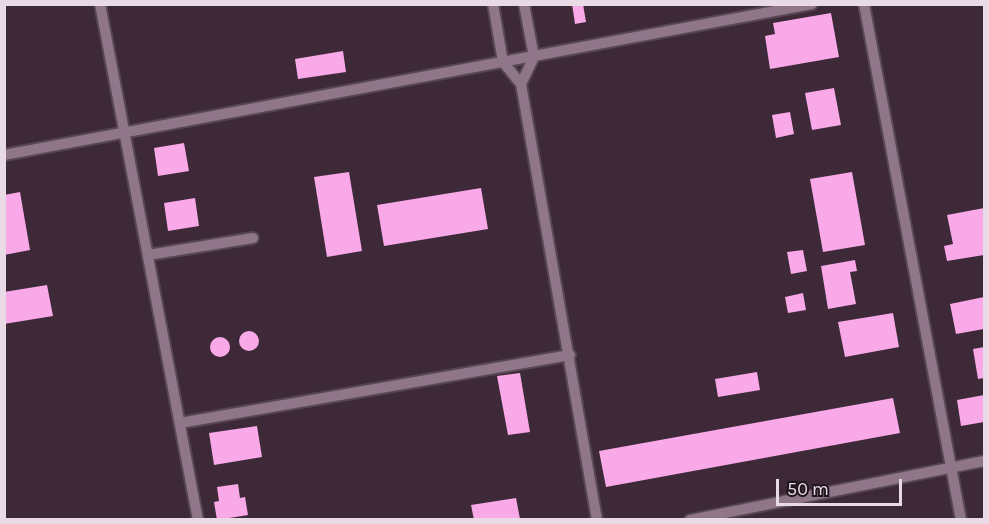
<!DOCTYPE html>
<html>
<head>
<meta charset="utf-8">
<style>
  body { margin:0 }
  #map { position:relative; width:989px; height:524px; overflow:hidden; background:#3e2939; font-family:Karla,sans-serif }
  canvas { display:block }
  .frame { position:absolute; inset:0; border:6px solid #e9dbe5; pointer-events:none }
  .scale { position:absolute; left:776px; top:479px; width:126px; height:27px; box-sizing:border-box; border:3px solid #e9dbe5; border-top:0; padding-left:8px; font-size:18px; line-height:21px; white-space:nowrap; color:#e9dbe5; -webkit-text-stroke:4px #1f151c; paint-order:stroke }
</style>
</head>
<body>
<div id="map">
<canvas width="989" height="524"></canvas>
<div class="frame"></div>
<div class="scale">50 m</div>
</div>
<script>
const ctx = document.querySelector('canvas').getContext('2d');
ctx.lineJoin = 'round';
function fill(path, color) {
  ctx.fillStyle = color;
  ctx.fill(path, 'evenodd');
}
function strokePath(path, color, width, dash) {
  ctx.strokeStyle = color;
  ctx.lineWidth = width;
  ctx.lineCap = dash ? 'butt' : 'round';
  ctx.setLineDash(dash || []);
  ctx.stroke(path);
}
fill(new Path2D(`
  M572,4H583L586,22L575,24Z
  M831,13L839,57L770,69L765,36L775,34L773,23Z
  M343,51L346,72L298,79L295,59Z
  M834,88L841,125L812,130L805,93Z
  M790,112L794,134L776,138L772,115Z
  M184,143L189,171L158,176L154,148Z
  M349,172L362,251L327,257L314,177Z
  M852,172L865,245L823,252L810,179Z
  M481,188L488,229L384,246L377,205Z
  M20,192L30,250L4,255V195Z
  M195,198L199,226L168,231L164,203Z
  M984,208V255L947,261L944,246L953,244L947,215Z
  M803,250L807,271L791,274L787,252Z
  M855,260L857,271L850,272L856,304L828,309L821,266Z
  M47,285L53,316L4,324V292Z
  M803,293L806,310L788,313L785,297Z
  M984,297V329L956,334L950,304Z
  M893,313L899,347L845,357L838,322Z
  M239 341a10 10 0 1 1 20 0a10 10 0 1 1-20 0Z
  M210 347a10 10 0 1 1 20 0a10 10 0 1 1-20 0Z
  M984,347V378L978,379L973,349Z
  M757,372L760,390L718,397L715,379Z
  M520,373L530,432L508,435L497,376Z
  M984,395V422L961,426L957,400Z
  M893,398L900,433L606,487L599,451Z
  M257,426L262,457L214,465L209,433Z
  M238,484L240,498L245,497L248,515L217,520L214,502L219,501L217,487Z
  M516,498L520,519L474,520L471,505Z`), '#f9a8e8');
const lane = new Path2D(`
  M100,4L198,520
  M493,4L503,62L521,84L597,520
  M864,4L961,520
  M521,84L534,57L524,4
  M4,155L812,4
  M148,255L253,238
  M180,423L570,355
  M690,520L984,461`);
strokePath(lane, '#574653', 14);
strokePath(lane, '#8f7689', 10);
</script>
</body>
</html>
